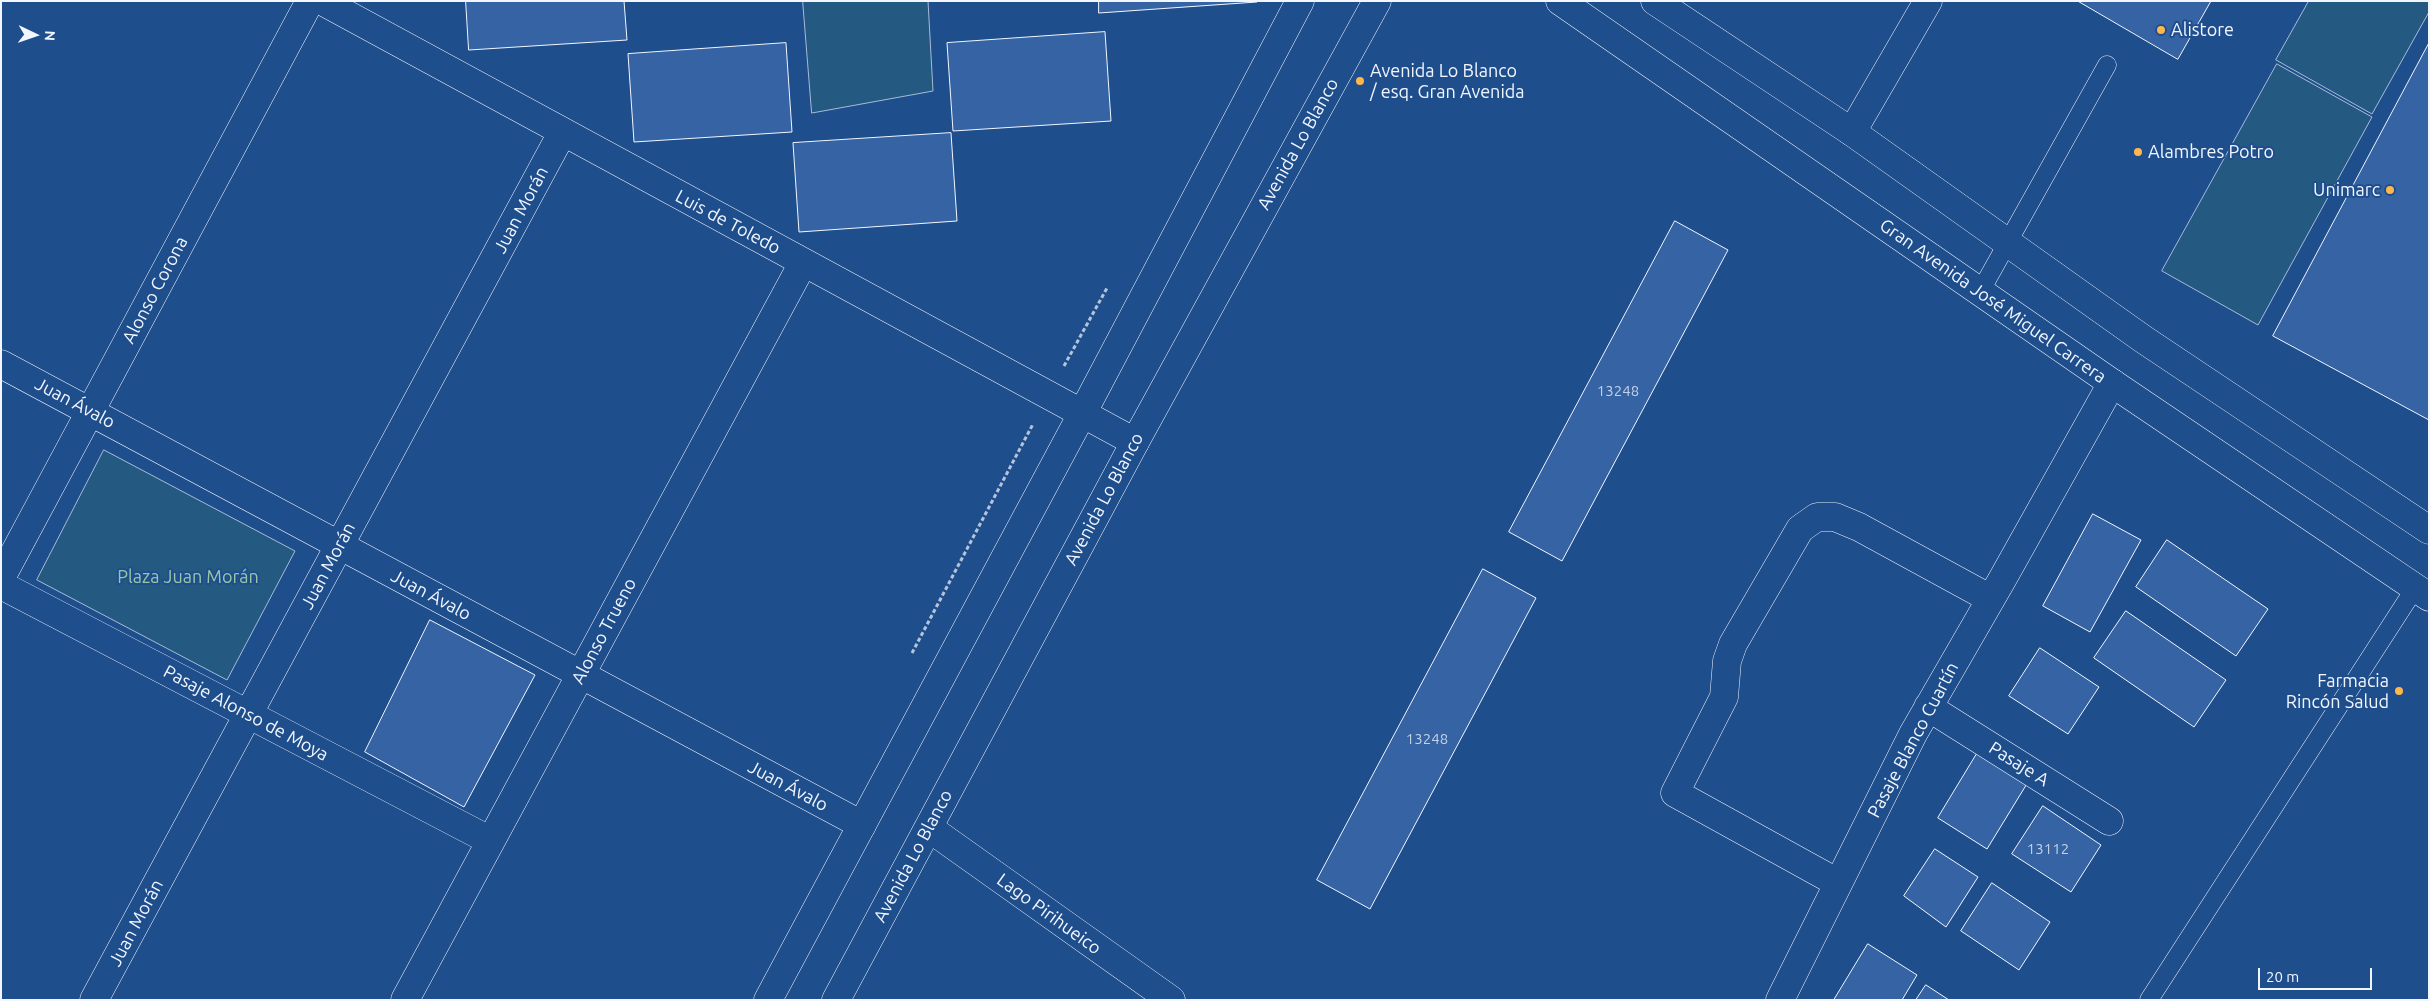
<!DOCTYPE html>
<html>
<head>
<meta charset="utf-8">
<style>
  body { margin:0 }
  #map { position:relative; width:2430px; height:1001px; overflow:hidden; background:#1f4e8c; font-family:Ubuntu,sans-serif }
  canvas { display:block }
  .frame { position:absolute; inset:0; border:2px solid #f2f6ff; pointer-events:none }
  .north { position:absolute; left:10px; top:10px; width:50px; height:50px; -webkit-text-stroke:4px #1f4e8c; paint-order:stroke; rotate:93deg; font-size:14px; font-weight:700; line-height:20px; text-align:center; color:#f2f6ff }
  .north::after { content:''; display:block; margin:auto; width:18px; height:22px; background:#f2f6ff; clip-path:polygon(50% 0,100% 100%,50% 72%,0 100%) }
  .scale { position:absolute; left:2258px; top:968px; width:114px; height:22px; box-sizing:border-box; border:2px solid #f2f6ff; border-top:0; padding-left:6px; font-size:15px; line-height:18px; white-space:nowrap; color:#f2f6ff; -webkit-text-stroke:4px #1f4e8c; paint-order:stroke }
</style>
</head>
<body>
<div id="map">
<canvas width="2430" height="1001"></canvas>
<div class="frame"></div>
<div class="north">N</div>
<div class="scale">20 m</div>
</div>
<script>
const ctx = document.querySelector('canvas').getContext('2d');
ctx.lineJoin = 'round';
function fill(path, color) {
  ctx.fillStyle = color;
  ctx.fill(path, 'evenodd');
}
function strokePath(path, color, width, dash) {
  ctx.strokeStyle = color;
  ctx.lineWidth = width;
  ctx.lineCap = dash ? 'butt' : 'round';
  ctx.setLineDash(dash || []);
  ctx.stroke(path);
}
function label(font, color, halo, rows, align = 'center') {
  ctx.font = font + ' Ubuntu,sans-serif';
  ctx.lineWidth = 4;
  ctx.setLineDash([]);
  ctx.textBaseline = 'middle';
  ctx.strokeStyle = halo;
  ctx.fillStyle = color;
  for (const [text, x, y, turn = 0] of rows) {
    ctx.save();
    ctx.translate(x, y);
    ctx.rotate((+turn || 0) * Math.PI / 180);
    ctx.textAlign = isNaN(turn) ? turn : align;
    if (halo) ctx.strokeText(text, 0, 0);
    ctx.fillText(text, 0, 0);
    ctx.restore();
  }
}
const green = new Path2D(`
  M803,1H928L933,91L812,113Z
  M2309,1H2429V12L2372,114L2276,60Z
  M2277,64L2372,117L2258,325L2162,271Z
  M104,450L295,551L227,680L37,580Z`);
fill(green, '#245a82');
strokePath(green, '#a8bbd7', 1);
const building = new Path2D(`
  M466,1H624L627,40L469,50Z
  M1099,1H1257V2L1099,13Z
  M2078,1H2211L2178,59Z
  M1105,32L1111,121L953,131L947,43Z
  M786,43L792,132L634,142L628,54Z
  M2429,43V420L2273,336Z
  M951,133L957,221L799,232L793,143Z
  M1675,221L1728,250L1562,561L1509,532Z
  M2093,514L2141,540L2090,632L2043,606Z
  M2167,540L2268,609L2236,656L2136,587Z
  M1483,569L1536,598L1370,909L1317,880Z
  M2126,611L2226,680L2194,727L2094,658Z
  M430,620L535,675L464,807L365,752Z
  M2040,648L2099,687L2068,734L2009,696Z
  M1978,752L2028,782L1987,849L1938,818Z
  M2043,806L2101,845L2071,892L2012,854Z
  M1935,849L1978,877L1946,927L1904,896Z
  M1992,883L2050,922L2019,970L1961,931Z
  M1868,944L1917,975L1902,1000H1834Z
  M1926,985L1949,1000H1916Z`);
fill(building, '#3563a3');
strokePath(building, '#f2f6ff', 1);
const service = new Path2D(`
  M1980,292L2107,65
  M2149,1000L2415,588`);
const minor = new Path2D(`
  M322,1L1135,442
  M1852,132L1928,1
  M1,364L862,825
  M1,578L310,1
  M1,585L491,841
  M1928,707L2109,821
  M929,828L1171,1000
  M1838,883L1675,793L1724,697L1727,661L1733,644L1800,529L1817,517H1835L1859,527L1991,599
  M94,1000L562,133
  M405,1000L803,263
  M1780,1000L1913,734L2003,578L2112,383`);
const primary = new Path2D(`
  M1560,1L2112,383L2429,597
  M1655,1L1852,132L2143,339L2429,530
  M768,1000L1082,414L1300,1
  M836,1000L1135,442L1377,1`);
strokePath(service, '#f2f6ff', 19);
strokePath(minor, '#f2f6ff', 29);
strokePath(primary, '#f2f6ff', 29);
strokePath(new Path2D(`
  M1064,366L1107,288
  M912,653L1033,424`), '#b3c4dc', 3, [4, 2.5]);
strokePath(service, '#1f4e8c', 18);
strokePath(minor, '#1f4e8c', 28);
strokePath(primary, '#1f4e8c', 28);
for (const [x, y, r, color] of [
  [2161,30,5,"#ffb74d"],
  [1360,81,5,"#ffb74d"],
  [2138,152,5,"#ffb74d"],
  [2390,190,5,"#ffb74d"],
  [2399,691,5,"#ffb74d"]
]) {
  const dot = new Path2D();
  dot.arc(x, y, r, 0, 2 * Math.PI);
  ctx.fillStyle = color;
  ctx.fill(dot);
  strokePath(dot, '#1f4e8c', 2);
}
label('15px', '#c3d1e8', null, [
  ["13248",1618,391],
  ["13248",1427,739],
  ["13112",2048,849]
]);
label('18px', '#f2f6ff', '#1f4e8c', [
  ["Alistore",2171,30],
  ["Avenida Lo Blanco",1370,71],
  ["/ esq. Gran Avenida",1370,92],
  ["Alambres Potro",2148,152],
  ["Unimarc",2380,190,"right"],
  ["Farmacia",2389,681,"right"],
  ["Rincón Salud",2389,702,"right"]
], 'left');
label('18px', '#f2f6ff', '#1f4e8c', [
  ["Avenida Lo Blanco",1298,144,-61],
  ["Juan Morán",521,210,-62],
  ["Luis de Toledo",728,222,28],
  ["Alonso Corona",155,290,-62],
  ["Gran Avenida José Miguel Carrera",1993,301,35],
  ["Juan Ávalo",75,403,28],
  ["Avenida Lo Blanco",1104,499,-62],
  ["Juan Morán",328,566,-62],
  ["Juan Ávalo",431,595,28],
  ["Alonso Trueno",604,631,-62],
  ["Pasaje Alonso de Moya",246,713,28],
  ["Pasaje Blanco Cuartín",1913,740,-62],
  ["Pasaje A",2019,764,32],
  ["Juan Ávalo",788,786,28],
  ["Avenida Lo Blanco",913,856,-62],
  ["Lago Pirihueico",1049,914,36],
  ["Juan Morán",136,923,-62]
]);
label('18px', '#97c8a6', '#1f4e8c', [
  ["Plaza Juan Morán",188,577]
]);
</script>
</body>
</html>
